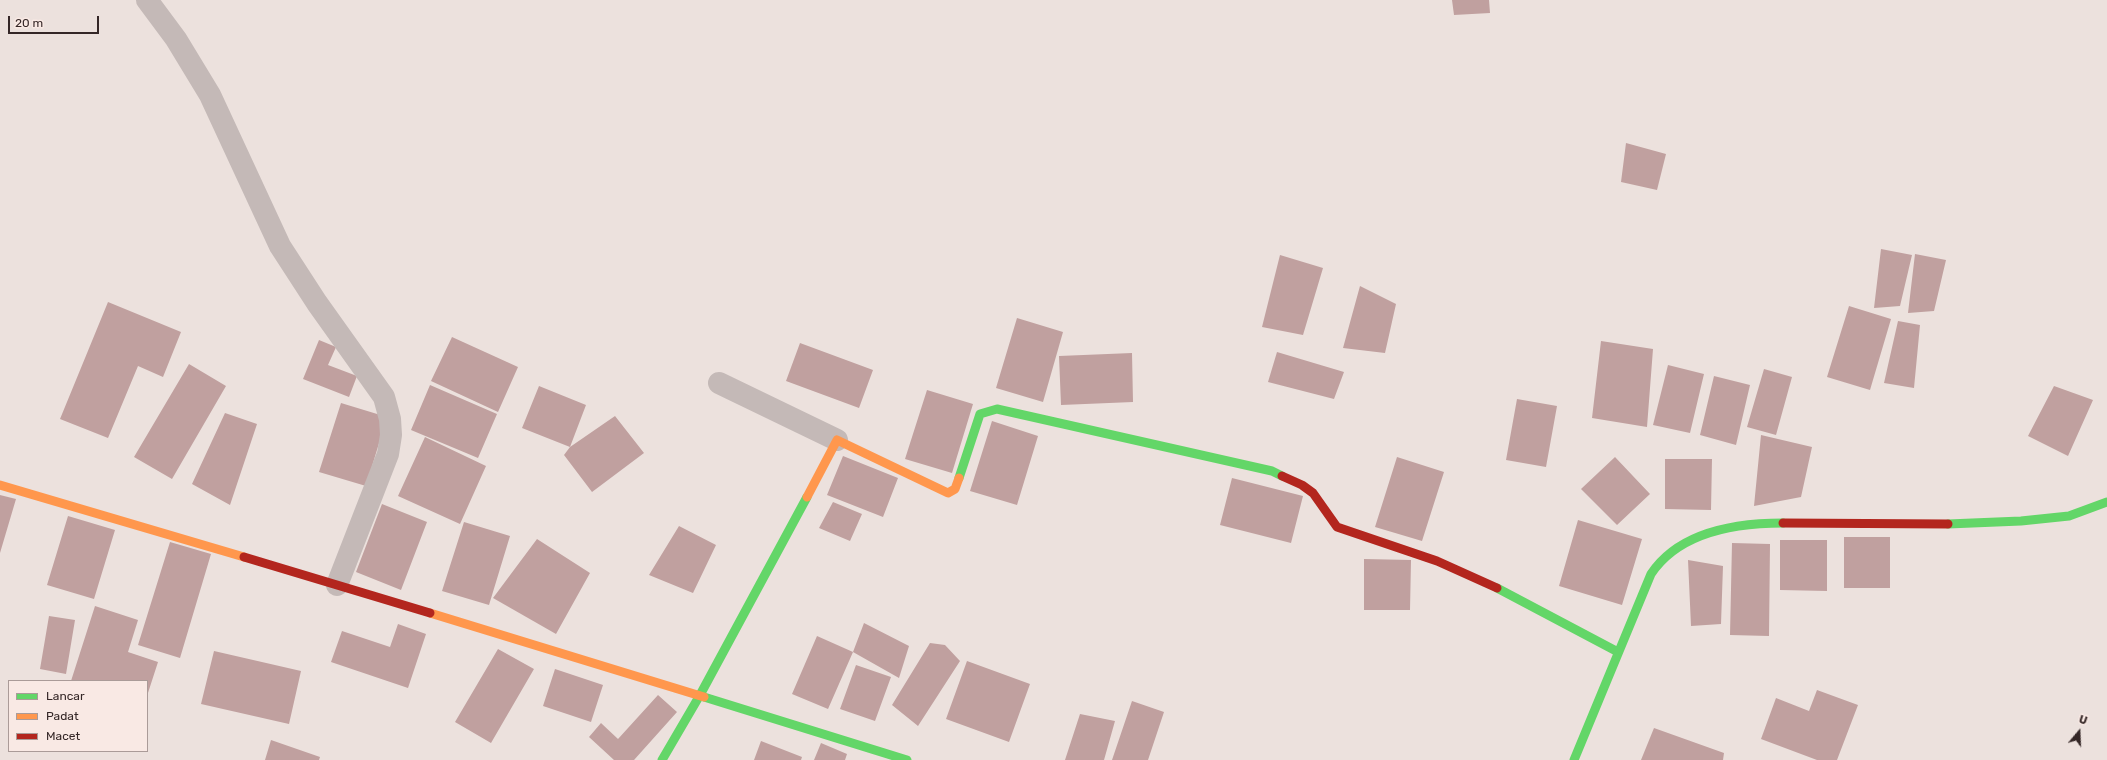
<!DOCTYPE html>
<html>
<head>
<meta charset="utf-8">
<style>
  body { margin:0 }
  #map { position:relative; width:2107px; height:760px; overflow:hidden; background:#ece1dd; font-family:Rubik,sans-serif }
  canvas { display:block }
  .legend { position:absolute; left:8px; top:680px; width:140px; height:72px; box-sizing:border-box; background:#f9e9e4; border:1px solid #aa9b98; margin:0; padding:5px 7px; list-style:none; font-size:12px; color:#342626 }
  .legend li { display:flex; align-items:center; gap:8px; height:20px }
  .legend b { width:20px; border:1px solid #aa9b98 }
  .north { position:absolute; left:2059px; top:712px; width:40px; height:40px; -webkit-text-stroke:3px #f9e9e4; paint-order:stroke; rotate:19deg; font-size:11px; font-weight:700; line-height:16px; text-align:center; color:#342626 }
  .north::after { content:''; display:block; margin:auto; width:14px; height:18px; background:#342626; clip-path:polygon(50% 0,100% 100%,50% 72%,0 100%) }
  .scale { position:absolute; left:8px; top:16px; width:91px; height:18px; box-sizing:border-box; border:2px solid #342626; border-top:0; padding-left:5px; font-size:12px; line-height:14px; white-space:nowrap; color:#342626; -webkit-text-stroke:3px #f9e9e4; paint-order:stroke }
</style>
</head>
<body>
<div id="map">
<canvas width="2107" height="760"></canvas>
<ul class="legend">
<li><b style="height:5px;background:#63d668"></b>Lancar</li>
<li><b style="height:5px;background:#ff974d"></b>Padat</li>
<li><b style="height:5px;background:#b3261e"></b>Macet</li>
</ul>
<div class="north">U</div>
<div class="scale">20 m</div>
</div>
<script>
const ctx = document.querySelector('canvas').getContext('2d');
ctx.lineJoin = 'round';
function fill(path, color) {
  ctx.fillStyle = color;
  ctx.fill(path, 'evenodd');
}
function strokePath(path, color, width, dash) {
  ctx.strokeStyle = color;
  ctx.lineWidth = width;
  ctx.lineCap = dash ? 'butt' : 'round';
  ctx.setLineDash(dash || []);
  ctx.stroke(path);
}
fill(new Path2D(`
  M1452,0H1489L1490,13L1454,15Z
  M1626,143L1666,154L1657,190L1621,182Z
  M1881,249L1912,255L1900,306L1874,308Z
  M1915,254L1946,260L1934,311L1908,313Z
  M1280,255L1323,268L1303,335L1262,327Z
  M1360,286L1396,304L1385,353L1343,348Z
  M108,302L181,332L163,377L138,366L108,438L60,419Z
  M1849,306L1891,319L1870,390L1827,377Z
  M1017,318L1063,332L1043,402L996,388Z
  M1898,321L1920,325L1914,388L1884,383Z
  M452,337L518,367L498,412L431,381Z
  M319,340L336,347L328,365L357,376L349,397L303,379Z
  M1601,341L1653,349L1647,427L1592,418Z
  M800,343L873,370L859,408L786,381Z
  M1277,352L1344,372L1334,399L1268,382Z
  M1132,353L1133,402L1061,405L1059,356Z
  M189,364L226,386L172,479L134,457Z
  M1668,365L1704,374L1690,433L1653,425Z
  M1764,369L1792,377L1776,435L1747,427Z
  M1714,376L1750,385L1736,445L1700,435Z
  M430,385L497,414L478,458L411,430Z
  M539,386L586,405L570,447L615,416L644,453L592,492L564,455L570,447L522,428Z
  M2054,386L2093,400L2068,456L2028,436Z
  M927,390L973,404L952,473L905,459Z
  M1517,399L1557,406L1546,467L1506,460Z
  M341,403L387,417L366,486L319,472Z
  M225,413L257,424L230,505L192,484Z
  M992,421L1038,436L1017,505L970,491Z
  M1761,435L1812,447L1801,497L1754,506Z
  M425,437L486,466L460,524L398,496Z
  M843,456L898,478L883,517L827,495Z
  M1397,457L1444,472L1422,541L1375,527Z
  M1615,457L1650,494L1617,525L1581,489Z
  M1665,459H1712L1711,510L1665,509Z
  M1232,478L1303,496L1291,543L1220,525Z
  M0,495L16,499L0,553Z
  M833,502L862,514L850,541L819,528Z
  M382,504L427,522L401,590L356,572Z
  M68,516L115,530L94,599L47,585Z
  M1578,520L1642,539L1622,605L1559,586Z
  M464,522L510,536L489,605L442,591Z
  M679,526L716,545L693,593L649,575Z
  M1844,537H1890V588H1844Z
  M537,539L590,573L556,634L493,598Z
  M1780,540H1827V591L1780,590Z
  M170,542L211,554L180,658L138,645Z
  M1732,543L1770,544L1769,636L1730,635Z
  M1364,559L1411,560L1410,610H1364Z
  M1688,560L1723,566L1721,624L1691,626Z
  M95,606L138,620L128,652L158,662L147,696V681H71Z
  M49,616L75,620L66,674L40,669Z
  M864,623L909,646L899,678L853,652Z
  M398,624L426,634L408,688L331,662L342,631L390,647Z
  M817,636L853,652L828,709L792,694Z
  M930,643L945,645L960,661L918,726L892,705Z
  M498,649L534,669L491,743L455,722Z
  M214,651L301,671L289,724L201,704Z
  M967,661L1030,684L1009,742L946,719Z
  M856,665L891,677L875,721L840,709Z
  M555,669L603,685L591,722L543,706Z
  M1817,690L1858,705L1837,760H1817L1761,739L1776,698L1809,711Z
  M658,695L677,712L634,760H614L589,737L601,723L618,739Z
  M1132,701L1164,712L1148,760H1112Z
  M1080,714L1115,721L1104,760H1065Z
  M1654,728L1724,753L1723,760H1641Z
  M271,740L320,757L319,760H265Z
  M761,741L802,757L801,760H754Z
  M821,743L847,754L845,760H814Z`), '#c0a09f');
strokePath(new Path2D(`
  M147,0L176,39L210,95L280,246L317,303L384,397L390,419L391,435L388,454L337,585
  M719,383L837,440`), '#c4b9b7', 22);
strokePath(new Path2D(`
  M959,478L980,414L997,409L1272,471L1282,476
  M1948,524L2021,521L2069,516L2107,502
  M1497,588L1618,652
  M704,697L907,760
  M662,760L700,695L807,497
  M1574,760L1651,574C1679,532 1736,523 1783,523`), '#63d668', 9);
strokePath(new Path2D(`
  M0,485L244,557
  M807,497L837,440L948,493L955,489L959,478
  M430,613L704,697`), '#ff974d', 9);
strokePath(new Path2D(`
  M1282,476L1302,485L1313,493L1337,527L1437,561L1497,588
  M1783,523L1948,524
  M244,557L430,613`), '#b3261e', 9);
</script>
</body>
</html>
